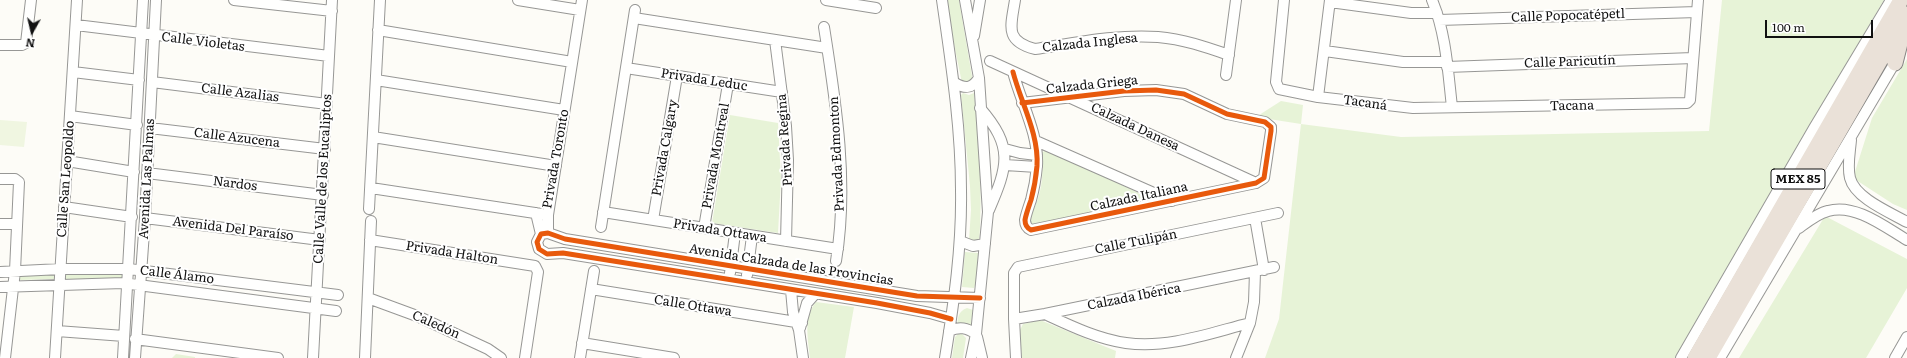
<!DOCTYPE html>
<html>
<head>
<meta charset="utf-8">
<style>
  body { margin:0 }
  #map { position:relative; width:1907px; height:358px; overflow:hidden; background:#fdfcf7; font-family:Literata,serif }
  canvas { display:block }
  .north { position:absolute; left:12px; top:12px; width:40px; height:40px; -webkit-text-stroke:3px #fff; paint-order:stroke; rotate:188deg; font-size:11px; font-weight:700; line-height:16px; text-align:center; color:#111 }
  .north::after { content:''; display:block; margin:auto; width:14px; height:18px; background:#111; clip-path:polygon(50% 0,100% 100%,50% 72%,0 100%) }
  .scale { position:absolute; left:1765px; top:20px; width:108px; height:18px; box-sizing:border-box; border:2px solid #111; border-top:0; padding-left:5px; font-size:12px; line-height:14px; white-space:nowrap; color:#111; -webkit-text-stroke:3px #fff; paint-order:stroke }
</style>
</head>
<body>
<div id="map">
<canvas width="1907" height="358"></canvas>
<div class="north">N</div>
<div class="scale">100 m</div>
</div>
<script>
const ctx = document.querySelector('canvas').getContext('2d');
ctx.lineJoin = 'round';
function fill(path, color) {
  ctx.fillStyle = color;
  ctx.fill(path, 'evenodd');
}
function strokePath(path, color, width, dash) {
  ctx.strokeStyle = color;
  ctx.lineWidth = width;
  ctx.lineCap = dash ? 'butt' : 'round';
  ctx.setLineDash(dash || []);
  ctx.stroke(path);
}
function label(font, color, halo, rows, align = 'center') {
  ctx.font = font + ' Literata,serif';
  ctx.lineWidth = 4;
  ctx.setLineDash([]);
  ctx.textBaseline = 'middle';
  ctx.strokeStyle = halo;
  ctx.fillStyle = color;
  for (const [text, x, y, turn = 0] of rows) {
    ctx.save();
    ctx.translate(x, y);
    ctx.rotate((+turn || 0) * Math.PI / 180);
    ctx.textAlign = isNaN(turn) ? turn : align;
    if (halo) ctx.strokeText(text, 0, 0);
    ctx.fillText(text, 0, 0);
    ctx.restore();
  }
}
fill(new Path2D(`
  M945,0H959L973,82L962,83Z
  M1722,0H1884L1675,358H1265L1279,319L1301,124L1256,117L1281,101L1303,105L1301,124L1401,137L1709,131Z
  M1907,59V210L1893,204L1853,178L1872,118Z
  M963,93L969,95L974,93C979,143 983,193 979,244L969,240L971,210L970,186L961,95Z
  M730,115L778,123L781,179L778,233L712,223Z
  M1048,150L1143,195L1146,200L1144,204L1031,225C1029,218 1033,211 1036,204C1043,187 1043,170 1042,152Z
  M1825,216L1907,259V288L1866,358H1739Z
  M965,252L978,253L977,280L974,288L962,287Z
  M125,273L123,279H66V274Z
  M55,274V279L19,280V275Z
  M816,302L854,307L845,358H810C808,339 803,317 816,302Z
  M967,308L973,310L970,330L957,328C958,318 957,312 967,308Z
  M1040,320L1116,351L1115,358H1022L1019,332L1023,324Z
  M958,334H962L966,338L963,358H952L955,337Z
  M176,354L195,357V358H172Z`), '#e7f3d7');
fill(new Path2D(`
  M0,120L27,122L24,147L0,145Z`), '#f0f6e1');
const minor = new Path2D(`
  M234,0L332,11
  M518,0L580,10
  M826,0L876,8
  M942,0C951,63 961,126 961,190C962,246 954,302 945,358
  M965,0L979,78L988,212L976,334L971,358
  M1015,0C1011,26 1004,41 1035,49C1075,43 1117,34 1158,37C1183,39 1206,47 1229,55
  M1284,0L1276,82L1279,89L1318,97L1413,108L1687,103L1690,100L1698,0
  M1432,0C1446,33 1448,72 1452,107
  M1330,2L1411,13H1437
  M634,18L827,48
  M1439,20L1697,12
  M76,25L329,56
  M824,27C836,103 849,184 836,261
  M378,30L572,62
  M974,36L980,0
  M775,40L786,126L788,160L786,241
  M0,45H22L26,43L31,0
  M1325,51L1403,62H1447
  M990,61L1256,183
  M1447,67L1693,58
  M626,68L782,92
  M73,72L139,80
  M1013,72C1021,103 1039,134 1037,166C1036,177 1034,189 1031,200C1029,206 1026,214 1025,220C1025,225 1027,228 1031,230L1256,183L1264,178L1271,131V127L1265,122L1227,114L1184,94L1156,90L1124,91L1022,103
  M1226,75L1236,0
  M376,80L564,110
  M152,82L327,104
  M955,83C965,89 972,89 979,78
  M1318,97L1330,0
  M980,108C1014,147 1008,166 989,210
  M70,116L137,125
  M150,128L325,149
  M373,137L556,166
  M1851,140C1850,152 1847,166 1850,178C1855,198 1889,212 1907,222
  M1036,141L1172,201
  M1005,149L1020,153L1037,155
  M67,161L134,172
  M1005,165L1037,167
  M147,173L323,195
  M0,179H15L19,182L15,271L5,358
  M371,188L548,215
  M64,207L132,217
  M369,209L380,0
  M603,212L838,249
  M536,213L541,234
  M145,218L320,240
  M1255,218L1264,270
  M653,220L677,76
  M0,224H17
  M601,227L635,10
  M704,228L728,84
  M1799,228C1807,222 1818,213 1828,211C1855,203 1885,227 1907,240
  M548,233V215L582,0
  M370,240L535,266L538,272L525,358
  M960,241L973,246L985,244
  M0,272L61,269H129L338,295
  M730,273L735,233
  M747,275L752,236
  M0,287L123,283L336,311
  M591,289L802,323
  M791,290L793,312L799,330L803,358
  M368,298L417,316L488,349L501,358
  M1045,314C1071,326 1098,339 1126,343C1168,349 1210,333 1250,323
  M951,319L930,313L877,303L563,253L547,254L539,249L537,242L541,234L548,233L565,239L917,296L980,298
  M1014,319L1045,314L1274,267
  M800,328L807,303L815,294
  M57,331L124,336
  M949,331C960,326 967,328 976,334
  M977,337L982,358
  M135,339L278,358
  M582,343L674,358
  M55,358L77,0
  M123,358L143,0
  M135,358L145,218L156,0
  M313,358L332,0
  M365,358L371,221
  M580,358L594,271
  M1016,358L1014,319V273L1018,267L1278,213
  M1236,358L1250,323L1254,302L1255,272
  M1681,358L1814,128L1891,0
  M1720,358L1897,59
  M1895,358L1907,337`);
const highway = new Path2D(`
  M1895,63L1903,31
  M1695,358L1901,0
  M1708,358L1907,14`);
strokePath(minor, '#979795', 12);
strokePath(highway, '#858482', 17);
strokePath(minor, '#fffffe', 10);
strokePath(highway, '#eae1d8', 15);
strokePath(new Path2D(`
  M1013,72C1021,103 1039,134 1037,166C1036,177 1034,189 1031,200C1029,206 1026,214 1025,220C1025,225 1027,228 1031,230L1256,183L1264,178L1271,131V127L1265,122L1227,114L1184,94L1156,90L1124,91L1022,103
  M951,319L930,313L877,303L563,253L547,254L539,249L537,242L541,234L548,233L565,239L917,296L980,298`), '#e8590c', 5);
for (const [x, y, w] of [
  [1798,179,54]
]) {
  const box = new Path2D();
  box.roundRect(x - w / 2, y - 10, w, 20, 3);
  ctx.fillStyle = '#fff';
  ctx.fill(box);
  strokePath(box, '#111', 1);
}
label('bold 12px', '#111', null, [
  ["MEX 85",1798,179]
]);
label('13px', '#111', '#fff', [
  ["Calle Popocatépetl",1568,16,-2],
  ["Calle Violetas",203,42,7],
  ["Calzada Inglesa",1090,43,-6],
  ["Calle Paricutín",1570,62,-2],
  ["Privada Leduc",704,80,9],
  ["Calzada Griega",1092,85,-6],
  ["Calle Azalias",240,93,7],
  ["Tacaná",1365,103,8],
  ["Tacana",1572,106,-1],
  ["Calzada Danesa",1135,127,25],
  ["Calle Azucena",237,138,7],
  ["Privada Regina",785,140,-94],
  ["Privada Calgary",665,148,-80],
  ["Privada Edmonton",837,154,-93],
  ["Privada Montreal",716,156,-80],
  ["Privada Toronto",556,159,-80],
  ["Calle San Leopoldo",66,179,-86],
  ["Avenida Las Palmas",147,179,-87],
  ["Calle Valle de los Eucaliptos",323,179,-87],
  ["Nardos",235,184,7],
  ["Calzada Italiana",1139,197,-12],
  ["Avenida Del Paraíso",233,229,7],
  ["Privada Ottawa",720,231,9],
  ["Calle Tulipán",1136,242,-11],
  ["Privada Halton",452,253,9],
  ["Avenida Calzada de las Provincias",791,265,9],
  ["Calle Álamo",177,275,7],
  ["Calzada Ibérica",1134,297,-11],
  ["Calle Ottawa",693,306,9],
  ["Caledón",436,325,24]
]);
</script>
</body>
</html>
